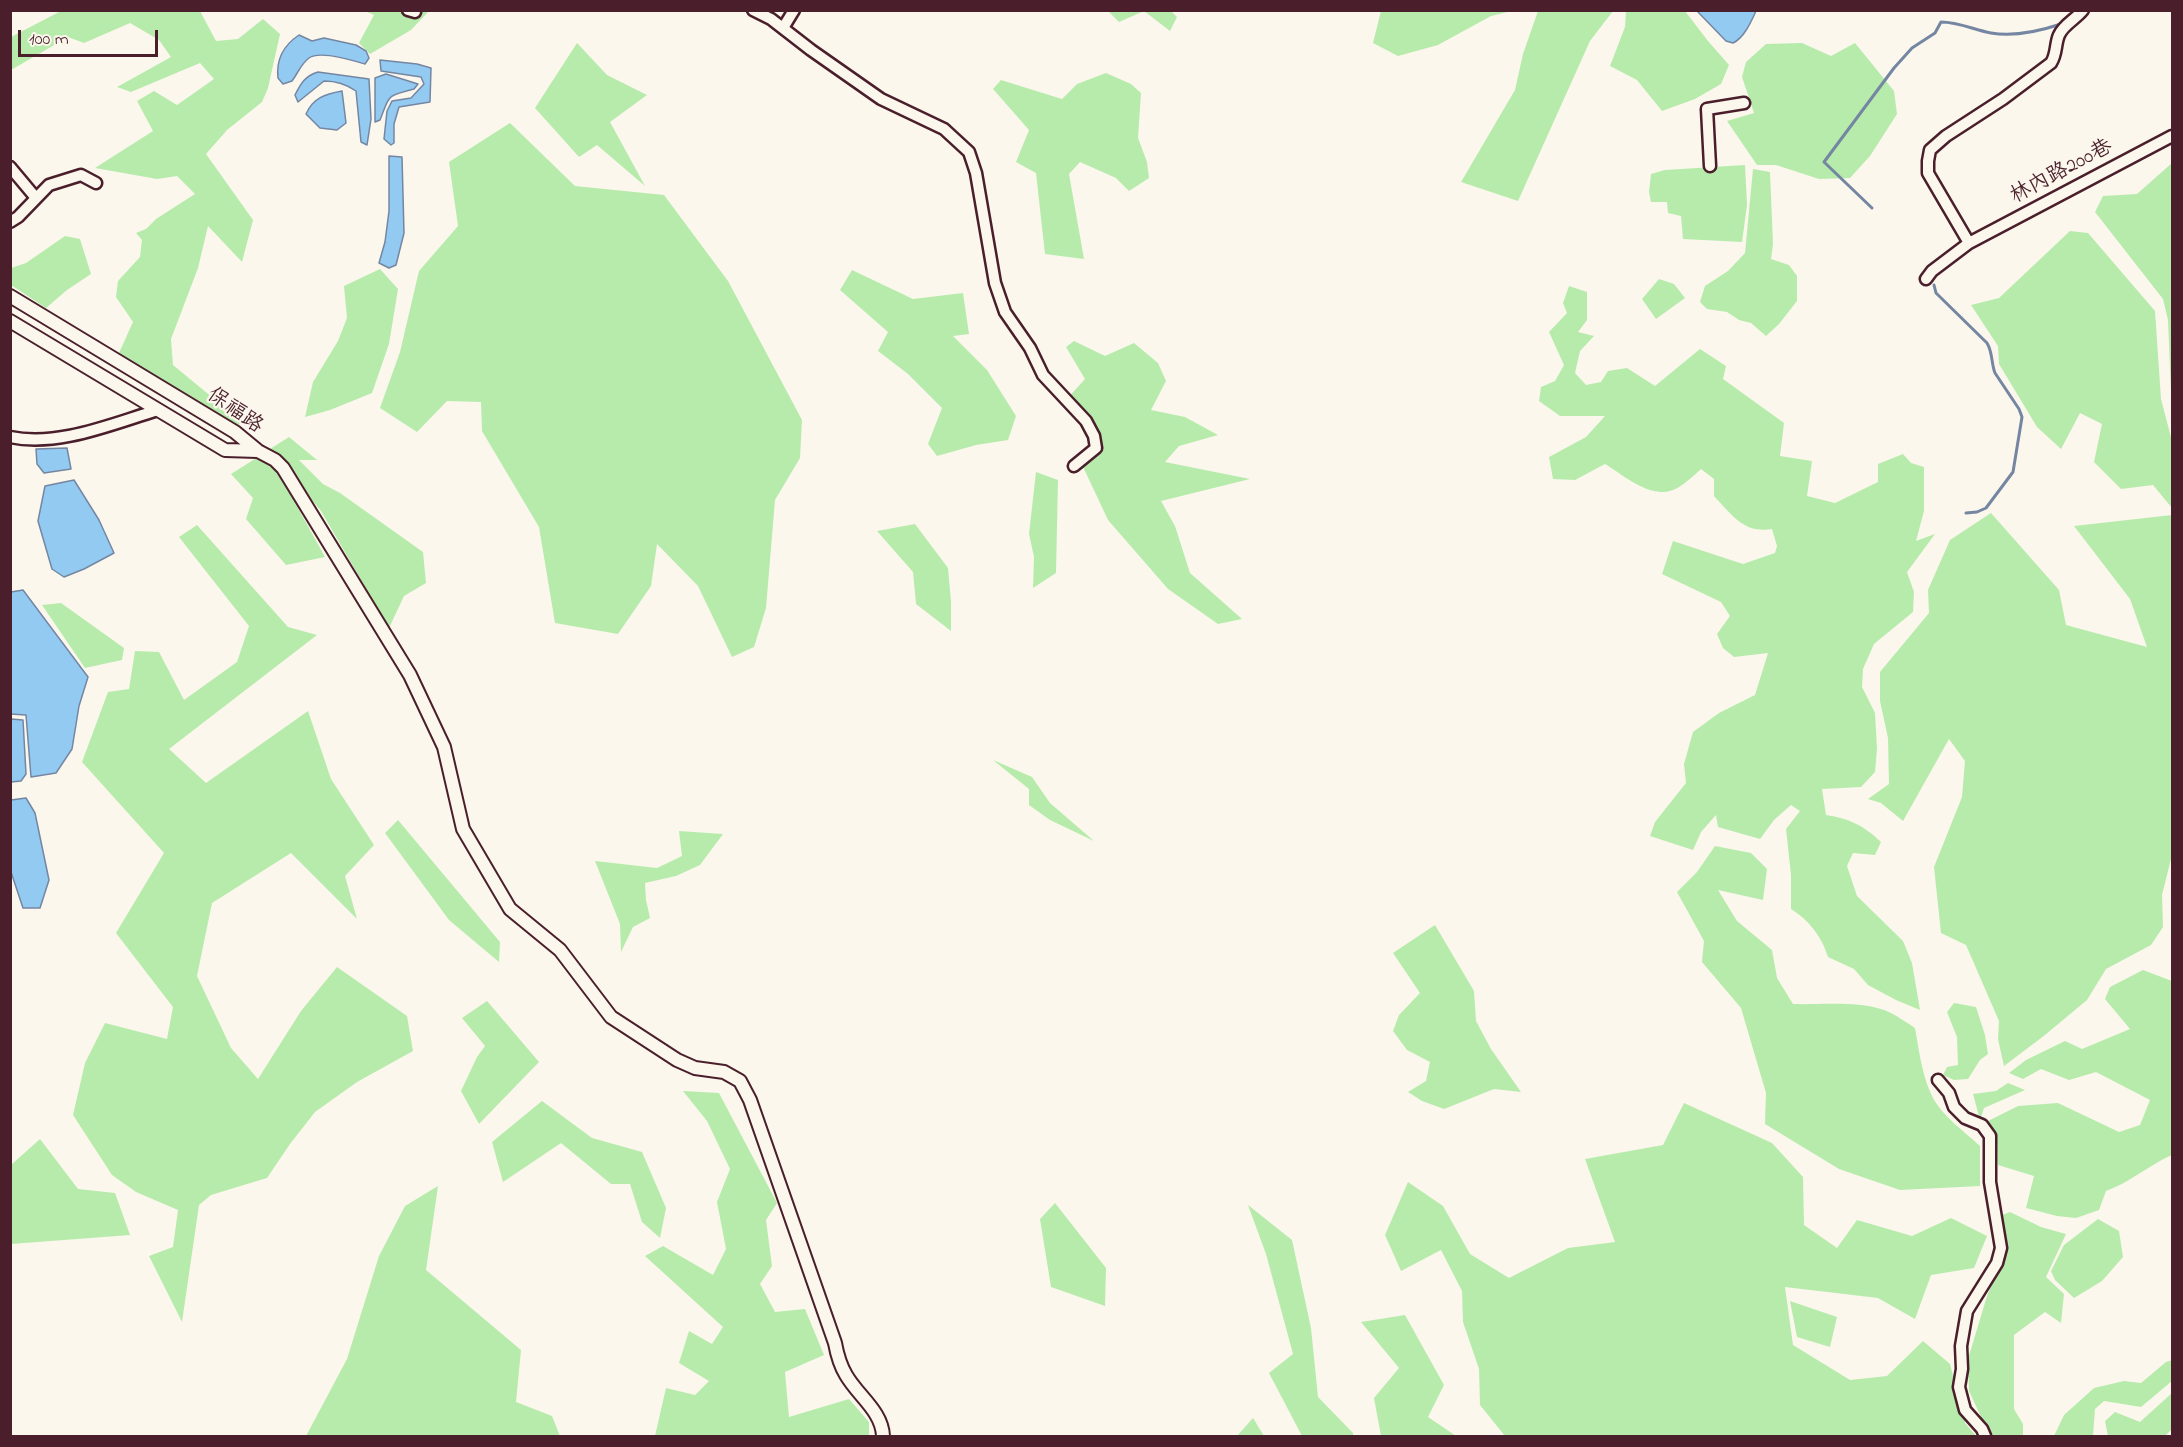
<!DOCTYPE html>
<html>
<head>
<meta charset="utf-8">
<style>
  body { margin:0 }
  #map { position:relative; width:2183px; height:1447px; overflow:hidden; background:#fbf7ec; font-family:"Indie Flower",sans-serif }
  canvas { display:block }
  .frame { position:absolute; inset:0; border:12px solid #4a1f2b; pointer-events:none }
  .scale { position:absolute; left:18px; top:30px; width:140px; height:27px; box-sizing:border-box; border:3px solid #4a1f2b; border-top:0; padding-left:8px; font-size:18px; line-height:21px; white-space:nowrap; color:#4a1f2b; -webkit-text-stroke:4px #fbf7ec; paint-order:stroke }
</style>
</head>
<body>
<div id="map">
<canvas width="2183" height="1447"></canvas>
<div class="frame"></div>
<div class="scale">100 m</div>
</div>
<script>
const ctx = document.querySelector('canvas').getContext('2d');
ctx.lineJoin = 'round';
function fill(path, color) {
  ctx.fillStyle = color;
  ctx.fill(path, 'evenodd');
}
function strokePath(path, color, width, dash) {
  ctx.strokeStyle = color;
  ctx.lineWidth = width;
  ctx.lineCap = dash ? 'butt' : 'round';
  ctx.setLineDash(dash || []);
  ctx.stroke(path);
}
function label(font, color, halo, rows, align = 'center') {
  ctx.font = font + ' "Indie Flower","LXGW WenKai TC",sans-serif';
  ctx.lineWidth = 4.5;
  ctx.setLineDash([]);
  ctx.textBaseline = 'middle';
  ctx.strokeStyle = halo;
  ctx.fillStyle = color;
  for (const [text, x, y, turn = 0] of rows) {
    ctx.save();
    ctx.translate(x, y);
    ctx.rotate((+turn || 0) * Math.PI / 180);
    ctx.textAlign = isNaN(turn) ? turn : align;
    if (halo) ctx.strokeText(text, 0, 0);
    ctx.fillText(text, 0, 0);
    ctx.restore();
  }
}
fill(new Path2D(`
  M59,11H200L216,41L238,39L263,19L280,34L268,88L262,102L227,130L206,154L253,220L242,262L208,226L198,268L171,339L173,365L236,417L240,422L238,430L229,427L119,353L133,322L116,297L118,281L140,257L142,240L136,233L146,229L156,219L195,194L177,176L157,179L95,168L153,131L137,101L154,91L177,105L214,79L200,63L131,92L117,87L171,57L159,40L130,23L84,43L68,37L11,70V37L59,12Z
  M365,11H429L411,30L370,54L359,43L374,15Z
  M1108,11H1171L1177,17L1170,31L1144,11L1119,22Z
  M1381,11V10L1512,11L1491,16L1438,45L1398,56L1373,43Z
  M1538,11H1613L1590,41L1518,201L1461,182L1515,90L1523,54Z
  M1626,11H1685L1708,41L1729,65L1721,84L1695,99L1662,111L1637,80L1610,66L1625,27Z
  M577,43L607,75L647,95L610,122L645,186L597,145L579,157L535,108Z
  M1802,43L1831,56L1855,43L1894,91L1897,114L1870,156L1850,178L1819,179L1776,165H1757L1727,121L1754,113L1742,77L1746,62L1766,44Z
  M1106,73L1131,84L1141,93L1138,138L1147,162L1149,178L1129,191L1116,178L1080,162L1069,174L1084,259L1045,254L1036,173L1016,162L1029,130L993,89L1001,80L1062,99L1077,84Z
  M510,123L575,186L664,195L728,281L802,420L800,458L775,500L766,608L754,647L732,657L698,586L657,544L651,586L618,634L555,623L539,527L482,431L481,402L447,401L417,432L380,408L400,352L419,271L458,226L449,162Z
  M2172,163V417L2168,320L2163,299L2095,212L2103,196L2137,194Z
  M1745,165L1747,205L1742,242L1683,239L1681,216L1668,213L1667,202H1651L1649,192L1651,174L1665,170Z
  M1753,169L1770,172L1773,244L1771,259L1789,265L1797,276V301L1779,324L1766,336L1751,323L1739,320L1727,312L1707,309L1700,302L1705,286L1728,271L1745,253Z
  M2070,231L2088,233L2155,311L2161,399L2172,441V508L2153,485L2121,489L2094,462L2102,424L2080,413L2061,449L2037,427L1999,364L1998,346L1971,305L1999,298Z
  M65,236L80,239L91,274L67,290L46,308L11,285V268L26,263Z
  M380,269L398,289L389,344L372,393L330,410L305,417L313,382L338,341L347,318L344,286Z
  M852,270L913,299L963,293L969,334L953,336L987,370L1016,416L1008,440L976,445L937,456L928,444L942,408L908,374L878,351L888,332L840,290Z
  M1659,279L1674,284L1685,298L1656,319L1642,299Z
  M1569,286L1587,292V320L1578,332L1594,336L1580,351L1575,373L1586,385L1601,382L1608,371L1627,368L1655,386L1700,349L1726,366L1723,379L1784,423L1780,456L1812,461L1807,496L1835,503L1878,482V464L1903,454L1911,463L1924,467V511L1916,541L1935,534L1907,572L1914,592L1913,612L1874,644L1863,669L1862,687L1875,713L1877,749L1875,772L1861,787L1822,789L1826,815C1850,819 1863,825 1881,842L1875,855L1853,853L1847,866L1857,896L1903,941L1912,963L1920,1010L1896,1000L1868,985L1854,969L1828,957C1822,937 1809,920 1791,909V875L1786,829L1800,811L1791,805L1774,820L1760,839L1718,827L1716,815L1701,832L1693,850L1650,836L1655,822L1686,783L1684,764L1693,732L1719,713L1755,695L1768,653L1734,657L1723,648L1717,634L1730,616L1721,602L1662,574L1673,541L1743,564L1775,553L1777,546L1772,529C1744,534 1732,515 1714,496V479L1701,469C1694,475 1687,482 1679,487C1654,503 1625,476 1605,464L1575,480L1553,479L1549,457L1586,437L1605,416H1560L1539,401L1541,387L1555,381L1564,365L1549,332L1567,313L1563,303Z
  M1074,341L1105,356L1134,343L1158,363L1166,381L1151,410L1185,417L1218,435L1179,446L1165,462L1250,479L1161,501L1175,526L1190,573L1242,619L1218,624L1168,589L1108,520L1078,456L1094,446L1066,400L1085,379L1066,347Z
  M289,437L317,460H299L323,484L340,493L423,552L426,583L404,596L389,628L321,511L270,449Z
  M258,457L277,470L325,557L286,565L246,519L253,498L231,474Z
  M1036,472L1058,480L1056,573L1033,588L1034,557L1029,534Z
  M1991,513L2059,590L2066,625L2147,647L2130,599L2074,526L2172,515V855L2162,895L2163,927L2151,945L2106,969L2087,1000L2045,1035L2004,1066L1998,1039L1999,1021L1966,945L1941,933L1934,867L1962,797L1965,761L1949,739L1903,821L1881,803L1868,799L1889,784L1888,738L1880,701V672L1929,613L1928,590L1950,540Z
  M915,524L948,568L951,601V631L916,604L913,572L877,531Z
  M197,525L288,627L317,635L169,749L206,783L308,711L331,779L374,845L345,876L357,919L291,853L212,903L197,976L231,1048L258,1079L301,1011L337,967L407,1016L413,1051L357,1082L315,1112L290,1144L267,1178L211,1195L199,1205L182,1322L149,1256L173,1247L178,1210L136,1192L112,1175L73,1115L85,1063L105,1023L167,1039L173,1007L116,933L164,853L82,762L108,692L129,689L135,651L159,652L184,700L237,662L249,626L179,537Z
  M61,603L124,648L122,660L85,668L42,605Z
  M993,760L1032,777L1050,803L1094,841L1050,820L1029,805V789Z
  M398,820L500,942L499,962L449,920L385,833Z
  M679,831L723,834L700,865L676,876L645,883L646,900L650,918L633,927L621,952L620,924L595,861L657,868L682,856Z
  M1715,846L1751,853L1767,869L1763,900L1718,890L1737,921L1772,950L1777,978L1793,1004C1822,1005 1865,1000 1891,1013C1899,1017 1907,1023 1915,1028C1919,1050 1922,1076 1932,1096C1942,1116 1964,1131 1980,1146V1186L1900,1190L1839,1169L1765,1124L1766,1093L1741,1008L1702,962L1704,941L1677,892L1697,872Z
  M1435,925L1474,991L1476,1021L1491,1049L1521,1092L1494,1089L1444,1109L1422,1101L1408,1092L1426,1081L1430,1062L1407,1050L1393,1031L1399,1015L1420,993L1393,953Z
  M2143,970L2172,981V1155C2149,1165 2129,1183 2106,1191L2099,1210L2076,1218L2057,1216L2026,1208L2034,1176L1998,1165L1997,1139L1988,1121L2018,1106L2058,1103L2119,1132L2140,1125L2150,1100L2096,1072L2069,1080L2041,1069L2023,1079L2009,1073L2026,1060L2065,1041L2082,1049L2130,1029L2105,999L2110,987Z
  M487,1001L539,1062L479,1124L461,1091L477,1057L485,1046L462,1018Z
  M1954,1003L1976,1007L1985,1035L1988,1054L1980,1060L1968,1079L1954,1080L1943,1075L1947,1067L1958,1065L1957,1037L1947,1012Z
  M2008,1083L2025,1090L1984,1108L1980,1120L1973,1094L1996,1091Z
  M683,1091L719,1093L777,1203L766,1220L772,1266L760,1284L775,1312L805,1309L824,1355L785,1372L789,1417L849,1399L869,1422V1436H655L666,1388L695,1395L709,1381L679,1363L689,1331L712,1344L723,1327L645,1256L663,1246L713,1275L726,1249L717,1202L730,1169L707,1121Z
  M542,1101L592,1138L642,1152L666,1208L660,1238L642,1222L630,1184H611L561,1143L503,1182L492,1142Z
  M1684,1103L1772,1143L1803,1177L1804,1225L1837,1248L1857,1220L1912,1236L1951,1218L1987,1236L1974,1268L1931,1275L1915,1319L1878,1298L1785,1287L1793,1345L1850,1380L1887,1376L1923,1341L1950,1364L1965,1423L1976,1436H1505L1480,1405L1479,1369L1463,1322L1462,1291L1441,1250L1401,1271L1385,1235L1408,1182L1443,1206L1470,1254L1509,1278L1568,1248L1615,1242L1585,1159L1663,1145Z
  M40,1139L78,1189L115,1193L130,1235L11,1244V1165Z
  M438,1186L426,1270L521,1350L516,1402L552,1416L560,1436H306L347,1359L379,1256L405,1206Z
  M1055,1203L1106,1268L1105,1306L1051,1287L1040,1219Z
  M1248,1205L1292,1240L1311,1328L1318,1397L1353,1433V1436H1302L1269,1373L1293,1354L1266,1254Z
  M2010,1212L2041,1227L2066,1234L2046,1277L2064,1294L2061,1323L2045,1312L2014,1335V1409L2023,1424V1436H1990L1969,1391L1968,1359L1987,1296L2004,1255L2002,1215Z
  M2098,1219L2119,1231L2123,1257L2102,1281L2074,1298L2055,1280L2051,1271L2064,1245Z
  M1790,1301L1837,1317L1830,1347L1797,1337Z
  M1405,1315L1444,1385L1428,1417L1456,1436H1381L1374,1398L1399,1368L1361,1322Z
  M2172,1360V1381L2141,1407L2104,1401L2095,1409L2093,1436H2054L2064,1415L2094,1388L2124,1381L2141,1383L2166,1362Z
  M2172,1393V1429L2165,1436L2128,1435L2108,1436L2105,1421L2115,1412L2140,1422Z
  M1253,1418L1264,1436H1237Z`), '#b7ebac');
const water = new Path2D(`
  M1697,11H1756C1751,22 1744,38 1733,43L1726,41Z
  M299,35L312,41L324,38L356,45L366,51L369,58L365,64C352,60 320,50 309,58C301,64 298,73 292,81L283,84L278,78C276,60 284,45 299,35Z
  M380,60L417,64L431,68L430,102L399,107L394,124V143L391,145L384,139L387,111L392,101L411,98L424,84L421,77L381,71Z
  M318,72L369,79L371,119L367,145L361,142L356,91C346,84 336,81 324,81L298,102L295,95C301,83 305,76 318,72Z
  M386,74L418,84L414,89C386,96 390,95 380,120L375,122V78Z
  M342,91L346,123L337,130L320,128L306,114C313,98 325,94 342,91Z
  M389,156L402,157L404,233L396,265L389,268L379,263L385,242L389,211Z
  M67,448L71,469L44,473L37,464L36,449Z
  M74,480L99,520L114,553L84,569L64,577L52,569L38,521L45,486Z
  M23,590L88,677L79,706L72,749L56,773L31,777L26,715L10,714L11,592Z
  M11,719L23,720L26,774L21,781L11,782Z
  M26,798L35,813L49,880L40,908H23L11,872V800Z`);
fill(water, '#92caf1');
strokePath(water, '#7586a2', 1.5);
strokePath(new Path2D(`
  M2068,17L2075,10
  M1872,208L1824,162L1894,68L1912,48L1935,33L1941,22C1959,22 1974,30 1991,33C2014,37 2040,31 2061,24
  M1934,285L1936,293L1987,343C1993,353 1991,363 1995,373L2019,409L2022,417L2013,472L1986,508L1977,512L1966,513`), '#7586a2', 3);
const minor = new Path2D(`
  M408,10L415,12
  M753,10L771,19L811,50L881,99L944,129L969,152L976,173L995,283L1005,312L1030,348L1043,375L1086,421L1094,436L1096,448L1074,466
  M783,28L794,10
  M1710,166L1707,109L1744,103
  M10,167L36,198
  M10,222L18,217L49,185L81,175L96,183
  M1969,243L1928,173V161L1930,150L1946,136L2003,99L2051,63C2057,54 2055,44 2059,35C2063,25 2076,19 2083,10
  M1926,279L1932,271L1969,243L2172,136
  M10,437C59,447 111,424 158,410
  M1938,1080L1949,1093L1954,1107L1965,1118L1982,1125L1990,1136V1182L2001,1248L1997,1263L1967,1311L1961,1346L1962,1369L1959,1387L1965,1410L1982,1429L1985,1436`);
const tertiary = new Path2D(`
  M10,296L235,432L258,451L275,460L283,468L410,675L444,747L463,829L510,909L560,950L611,1017L677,1060L695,1068L724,1072L740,1081L750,1100L835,1343C837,1354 840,1365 846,1375C858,1396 882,1411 883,1436
  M10,321L225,450L258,451`);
strokePath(minor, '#4a1f2b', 15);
strokePath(tertiary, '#4a1f2b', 16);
strokePath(minor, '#fbf7ec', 10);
strokePath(tertiary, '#fbf7ec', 12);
label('21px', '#4a1f2b', '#fbf7ec', [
  ["林內路200巷",2062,173,-28],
  ["保福路",234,412,35]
]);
</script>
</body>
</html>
